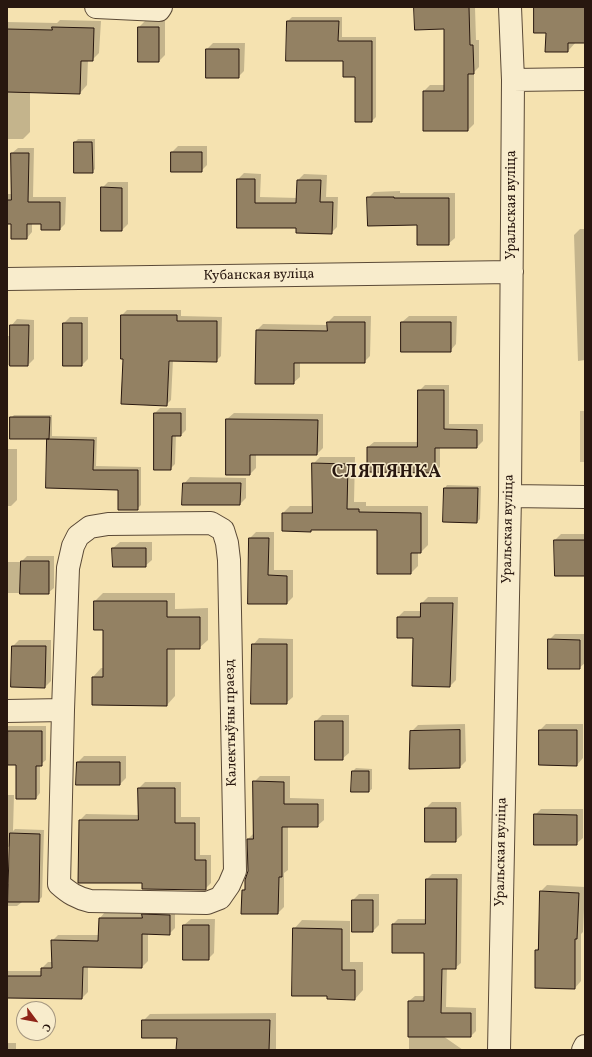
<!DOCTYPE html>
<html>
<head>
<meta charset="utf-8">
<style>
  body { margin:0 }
  #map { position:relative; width:592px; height:1057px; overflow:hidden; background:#f5e2b0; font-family:Vollkorn,serif }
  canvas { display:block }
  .frame { position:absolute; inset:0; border:8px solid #28170f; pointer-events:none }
  .north { position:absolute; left:16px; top:1001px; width:40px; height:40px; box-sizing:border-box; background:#f8eccc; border:1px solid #a59780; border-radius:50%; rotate:122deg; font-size:11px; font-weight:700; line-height:16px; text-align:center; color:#28170f }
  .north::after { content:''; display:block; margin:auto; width:14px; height:18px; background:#8f2418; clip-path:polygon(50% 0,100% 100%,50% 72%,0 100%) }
</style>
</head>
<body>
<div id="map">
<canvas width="592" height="1057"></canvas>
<div class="frame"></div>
<div class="north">С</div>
</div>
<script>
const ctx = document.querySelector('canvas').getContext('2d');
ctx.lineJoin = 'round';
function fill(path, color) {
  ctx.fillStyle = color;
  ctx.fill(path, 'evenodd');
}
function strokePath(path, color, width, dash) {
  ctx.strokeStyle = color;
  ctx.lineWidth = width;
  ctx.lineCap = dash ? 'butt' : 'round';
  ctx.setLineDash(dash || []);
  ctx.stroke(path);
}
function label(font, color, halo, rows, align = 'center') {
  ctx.font = font + ' Vollkorn,serif';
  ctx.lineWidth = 3;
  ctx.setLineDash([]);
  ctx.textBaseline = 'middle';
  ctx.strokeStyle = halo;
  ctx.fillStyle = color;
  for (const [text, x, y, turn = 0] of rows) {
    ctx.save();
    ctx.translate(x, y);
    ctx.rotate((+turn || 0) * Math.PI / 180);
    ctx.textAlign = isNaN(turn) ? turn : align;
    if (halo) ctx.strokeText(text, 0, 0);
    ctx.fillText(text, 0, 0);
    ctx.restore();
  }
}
fill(new Path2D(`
  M580,411H585V462H580Z`), '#d2bf95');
fill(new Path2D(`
  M415,7H475L476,40H479V67L474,72V124L468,130L424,91L430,85H445V28Z
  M535,7H585V42H576L568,51L547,32Z
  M292,17H342V37H376V117L372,121L356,76L344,60L288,21Z
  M60,20L101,21L99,53L92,60H88L87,85L80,93L30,91V132L23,139H7V22L57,23Z
  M145,21H165V55L159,61L139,27Z
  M213,43H245L244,71L238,77H207V49Z
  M78,139H95V169L92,172L75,142Z
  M178,146H207V165L201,171H172V152Z
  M18,148H34L33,197H66L65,224L60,229L42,223H32V232L27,238L12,223H7V194H12V153Z
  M244,173L261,174L260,197L298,198V180L304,174L327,175L326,197H338L337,227L331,233L297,227H238V179Z
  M108,182H128V224L122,230L102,188Z
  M400,191V193H455V238L448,244L418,224L368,198L374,192Z
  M580,229H585V360L578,361L574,235Z
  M127,310H181V316L222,317L221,356L216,361L173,360L171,400L166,405L124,358L122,315Z
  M334,316H371L370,356L364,362H300V377L293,383L257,330L263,324L328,325V322Z
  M409,316H457L456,344L450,351L402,322Z
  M70,317H88V359L82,365L64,323Z
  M17,319L34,320V359L28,365H7V336H11V326Z
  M425,385H449V424H483V441L477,447H440V467L434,472L368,447L374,442H418L419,391Z
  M160,408H186V430L181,435H176L175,464L170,469L155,413Z
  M234,413L323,414V448L317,454H256V468L250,474L227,419Z
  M14,415H52V436L97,437L96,466L141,467V505L137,509L119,489L48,439L50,438H11V418Z
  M7,449H17V500L11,506H7Z
  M320,457H355L354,502H366V506H428V545L421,552H418V566L411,573L378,529H313L311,530L283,513L290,506H313V464Z
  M190,477L246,478V498L240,504L184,484Z
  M447,485L481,486L480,519L477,522L444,521L445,488Z
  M256,532H274V570H293V597L287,603H249L250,538Z
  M561,534H585V575L555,540Z
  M120,542H152V560L145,566H114L113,548Z
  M27,556H54V588L48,593H7V562H21Z
  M103,593H175V609L208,608V640L199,648H175V696L167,705L93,704V677L101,668H104V629L95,601Z
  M428,597H458L456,680L450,686L413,685L414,637L398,617L404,611H421L422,603Z
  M555,634H585V663L579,668L549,640Z
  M259,638L293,639V697L286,703L253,645Z
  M19,640H51V681L45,687L13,646Z
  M322,715H349V753L342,759L316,721Z
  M465,724L466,761L460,767L411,732L418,725Z
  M546,724H583V758L577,765L540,730Z
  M7,726H46V760L40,765V793L36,798L17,764L7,759Z
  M84,756H126V778L120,784L78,762Z
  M356,768L372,769V789L369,791L353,771Z
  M260,776H290V798L324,799V820L317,826H288V870L284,873V907L278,913L243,890L246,887L248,871V839L254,833V782Z
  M145,782H181V817H200V855H211V883L205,889L80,820L86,814L139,815V788Z
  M7,795H14L13,831L15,829L44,830L42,897L38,901L22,902L17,906H7V884H10L11,845L7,848Z
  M432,802H461L462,835L455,841H426V808Z
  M541,809H583V838L576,844L535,815Z
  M432,874H462L461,963L455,968H447L446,1007L476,1008V1031L471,1036H443L463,1050H409V1001L415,996H425V952L393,924L398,919H426L427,879Z
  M547,885L585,887L583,932L581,934V981L575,988L536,950L539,947L541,891Z
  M359,894H379V925L373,931L353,900Z
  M175,910V928L169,934H148V961L142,967L88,966V992L82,998H7V971H42V968L48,962H53L52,941L58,935H99L100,918L105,912Z
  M191,919H215L214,953L208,959L184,925Z
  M302,920L350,921V962H363V990L355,999L294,929Z
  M276,1013V1050H177L178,1037L143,1021L150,1014Z
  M7,1043H16V1050H7Z`), '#0003');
const building = new Path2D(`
  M414,7H469L470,45H473L474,74H468V131H423V91H444V29L415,30Z
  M534,7H585V43H568V52H545L546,33H534Z
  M287,21H339L338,41H372V122H355V77H343V61H286Z
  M52,27L94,28L93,61H81L80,94L7,92V29L52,30Z
  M138,27H159V62H138Z
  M206,49H239V78H206Z
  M74,142H92L93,173H74Z
  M171,152H202V172H171Z
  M11,153H29L28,202H60V230H41V224H27V239H11V224H7V200H11Z
  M237,179H255V203H296L297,180H321L320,202H333L332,234L296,233V228H237Z
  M101,187L122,188V231H101Z
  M367,197H394V198H449V245H417V225L368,226Z
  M121,315H177V321H217V362L169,361L167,406L121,404L123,359H121Z
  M327,322H365V363H294V384H255L256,330L327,331Z
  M401,322H451V352H401Z
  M63,323H82V366H63Z
  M10,325H29L28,366H10Z
  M418,390H444V429L477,430V448H435V473L367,472V447H417Z
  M154,413H181V436H172L171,470H154Z
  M10,417H50L49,439H10Z
  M226,419L318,420L317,455H250V475H226Z
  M47,439L94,440L93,470H138V510H118V490L46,488Z
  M312,463L348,464L347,509H359V512L421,513V553H411V574H377V530H311V532L282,531V513H312Z
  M183,483H241L240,505H182Z
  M444,488H478L477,523L443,522Z
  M249,538H269L268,575L287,576V604H248Z
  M554,540H585V576H555Z
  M112,548H146V567H113Z
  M21,561H49V594H20Z
  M94,601H167V617H200V649H167V706L92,705V677H103V630H94Z
  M421,603H453L450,687L412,686L413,638H397V617H420Z
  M548,639L580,640V669H548Z
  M252,644H287V704H251Z
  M12,646H46L45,688L11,687Z
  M315,721H343V760H315Z
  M460,730V768L409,769L410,731Z
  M539,730H577V766L539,765Z
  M8,731H42V766H36V799H16V765H8Z
  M77,762H120V785H76Z
  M352,771H369V792H351Z
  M253,781L284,782V804H318V827H282V877H279L278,914H241L242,890H245V880L248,871L247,839H253Z
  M138,788H175V823H195V860H206V890L142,889V883H78L79,820H138Z
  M425,808H456V842H425Z
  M534,814L577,815V845H534Z
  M10,833L40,834L39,902H8Z
  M426,879H457L456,969H442L441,1013H471V1037H408V1001H424V953H392V924H425Z
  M540,891L579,893L577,939H575V989L535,988V950H538Z
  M352,900H373V932H352Z
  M142,914L170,915V935L142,934V968L83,967L82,999L7,998V976H41V968H52L51,940L98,941L99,918H142Z
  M183,925H209V960H183Z
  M293,928L342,929V970H355V1000L327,999V996H292Z
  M142,1020H270L269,1050H176L177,1038H142Z`);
fill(building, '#938163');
strokePath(building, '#28170f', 1);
const minor = new Path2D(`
  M96,7L159,10L161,7
  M513,80L585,79
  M7,279L512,272
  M510,496L585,497
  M211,523L223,530L227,543L229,560L235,871L229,885L220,898L207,903L90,901C77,898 69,893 59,884L63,710L68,568L73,546L78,536L90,527L108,524Z
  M7,711L63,710
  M499,1050L510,496L513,80L510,7
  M583,1050L585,1046`);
strokePath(minor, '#5b4a37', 24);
strokePath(minor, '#f8eccc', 22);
label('14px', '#28170f', '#f8eccc', [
  ["Уральская вуліца",512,205,-90],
  ["Кубанская вуліца",259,276,-1],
  ["Уральская вуліца",509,529,-89],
  ["Калектыўны праезд",232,723,-91],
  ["Уральская вуліца",502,852,-89]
]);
ctx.letterSpacing = '1px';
label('bold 18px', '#28170f', '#f8eccc', [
  ["СЛЯПЯНКА",387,474]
]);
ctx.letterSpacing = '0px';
</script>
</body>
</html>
